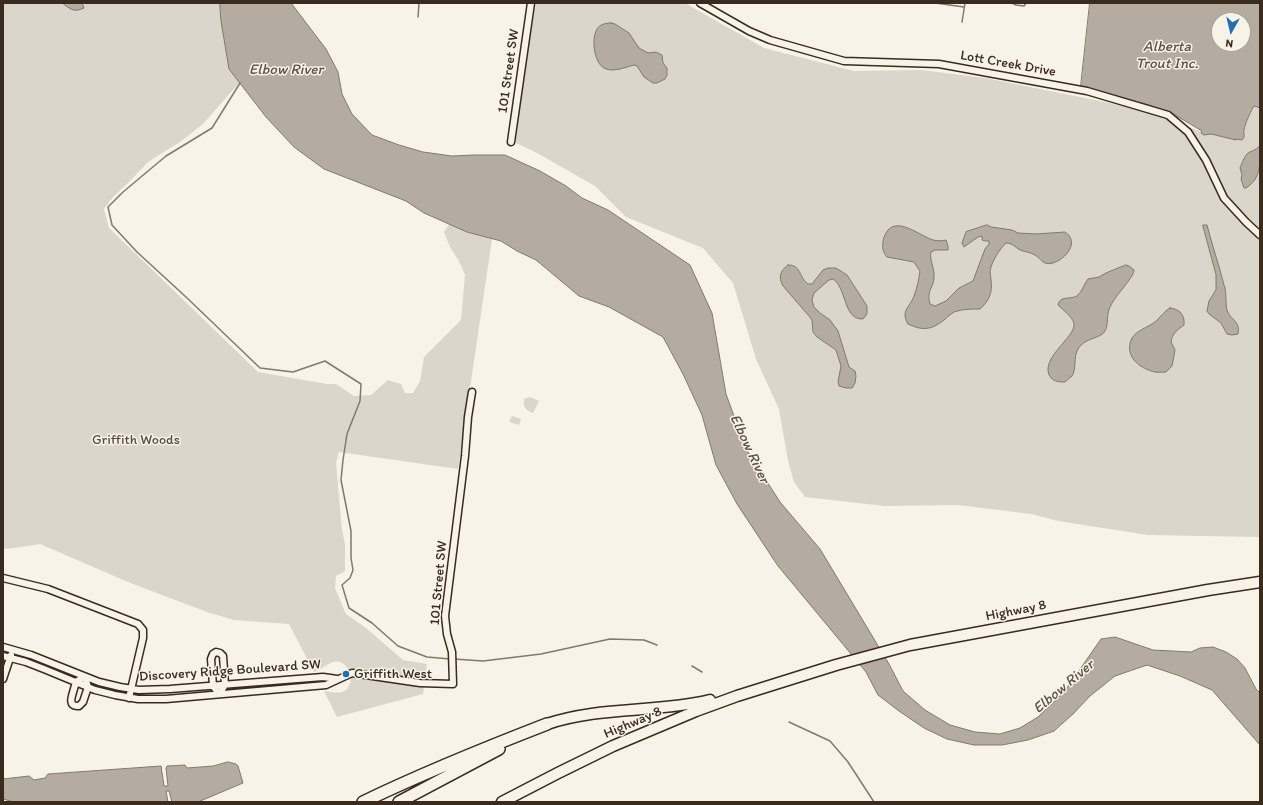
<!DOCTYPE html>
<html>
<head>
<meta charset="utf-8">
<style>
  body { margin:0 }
  #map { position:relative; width:1263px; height:805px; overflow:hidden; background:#f7f3e8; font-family:Itim,sans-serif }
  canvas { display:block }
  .frame { position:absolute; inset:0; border:4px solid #3b2a1e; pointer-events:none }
  .north { position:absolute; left:1211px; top:12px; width:40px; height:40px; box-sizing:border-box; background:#f7f3e8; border:1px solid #aca397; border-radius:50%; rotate:188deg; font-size:11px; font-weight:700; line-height:16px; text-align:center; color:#3b2a1e }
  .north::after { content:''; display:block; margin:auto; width:14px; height:18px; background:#1f6fb2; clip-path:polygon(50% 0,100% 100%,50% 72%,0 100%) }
</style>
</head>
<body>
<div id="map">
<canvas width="1263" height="805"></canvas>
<div class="frame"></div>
<div class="north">N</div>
</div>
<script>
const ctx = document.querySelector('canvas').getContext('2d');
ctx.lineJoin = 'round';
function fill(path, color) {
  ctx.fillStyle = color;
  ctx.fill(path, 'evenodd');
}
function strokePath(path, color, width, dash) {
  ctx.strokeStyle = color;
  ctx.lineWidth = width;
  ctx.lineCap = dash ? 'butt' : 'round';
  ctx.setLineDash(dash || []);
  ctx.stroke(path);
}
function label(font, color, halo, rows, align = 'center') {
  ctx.font = font + ' Itim,sans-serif';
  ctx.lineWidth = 3;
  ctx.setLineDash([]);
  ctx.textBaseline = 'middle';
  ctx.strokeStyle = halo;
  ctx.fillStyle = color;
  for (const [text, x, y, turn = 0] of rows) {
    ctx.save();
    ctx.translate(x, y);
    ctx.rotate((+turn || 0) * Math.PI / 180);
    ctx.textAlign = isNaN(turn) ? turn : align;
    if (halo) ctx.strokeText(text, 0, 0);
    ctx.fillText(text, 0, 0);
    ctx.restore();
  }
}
fill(new Path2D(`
  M3,3H276L260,59L203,124L180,142L148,162L130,181L113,197L104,209L109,228L258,372L327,384H336L354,396L371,395L388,380L401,384L405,393H413L420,381L424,357L461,320L465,275L459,261L450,247L444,232L454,217L495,219L458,469L339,452L336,463L342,530L345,544V571L336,576L335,588L346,614L366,628L403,660L427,664L424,682L349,670C336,652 327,668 314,672L289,624L234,620L207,612L128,582L40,544L7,549L3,548Z
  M536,3H685L764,48L854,71L922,70L985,78L1105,102L1154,114L1205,133L1260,85V537L1148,535L1058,521L1031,514L958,505L884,506L805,497L794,482L788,461L779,409L756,359L733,283L703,248L626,217L595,186L537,153L516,143C518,96 528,49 536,3Z
  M530,397L539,401L533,413C526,410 523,408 524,399Z
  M512,416L521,419L519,425L509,422Z
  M353,676L424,687L423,694L337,717L324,691C337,693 349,696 351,678Z`), '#dbd6cb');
const water = new Path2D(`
  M62,3H82L84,8C73,13 71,9 62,3Z
  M220,3H291L326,49L338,72L342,94L352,114L372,135L399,145L423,152L452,156L473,155H505L540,171L566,186L582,198L608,210L690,265L712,313L726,394L746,449L780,502L820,549L889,664L903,691L925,710L950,725L975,732L1000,734L1020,728L1038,717L1064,692L1101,639L1115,637L1153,650L1191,652L1200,648L1213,647L1226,652L1237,659L1245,668L1256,689L1260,693V745L1212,690L1180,676L1147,665L1115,676L1090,696L1073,714L1054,731L1028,740L1002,745H974L947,739L924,728L899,711L878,695L866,672L778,566L737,504L716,465L702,415L683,374L663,337L609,307L579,296L536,260L517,251L501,241L467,232L424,213L406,201L324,169L294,147L266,117L229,69L221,21Z
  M1090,3H1260V108L1255,106L1253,107C1250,114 1245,123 1244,130C1243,135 1246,136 1242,140L1236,139V140L1211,134L1204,135L1201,133L1202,131L1170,112L1146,104L1081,86ZM1219,20H1243V44H1219Z
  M611,23L615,24L629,33L639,48L648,53L656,52L662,55L663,63L667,68V75L665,79L657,83H653L644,77L637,66L634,65C626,67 615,72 606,69C594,65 591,39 597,29C600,24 606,23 611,23Z
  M1260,145C1260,162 1262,178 1246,188H1244L1241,179L1242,175L1240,168C1241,165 1245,155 1248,153C1253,150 1257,150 1260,145Z
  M987,225L991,227L1012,230L1018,233L1036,234L1065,232C1080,242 1066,259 1053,263C1042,266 1041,258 1035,255C1030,252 1025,252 1020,250C1015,247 1012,243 1006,243C999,250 992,261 990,271C990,274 991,277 991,280C993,292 989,301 980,309C971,309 963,309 954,312C951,314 947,317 944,320C931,330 923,331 908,324C900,311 910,307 914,296C917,288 919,279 920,271L914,262L887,257C883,252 882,248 883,242C883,239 884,237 886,233C896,215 920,236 933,240C937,241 942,241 946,240L948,246V250H935L931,252C929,259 935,269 934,277C934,288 926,290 930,304L935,306L946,301L959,288L973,281L985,249L989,244V241H986L982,240V236L978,237L964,247L962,243L966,232Z
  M1203,225H1207C1212,245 1219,265 1224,285C1227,293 1225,302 1227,310C1230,320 1241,321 1238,334L1232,335L1227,334L1221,323L1209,314L1207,311L1209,301L1216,290V275Z
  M788,265C801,264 799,278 808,284H812L823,270L828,268H836L847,275L867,306V314L863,319C843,320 847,288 833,279L829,280L814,293L812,300L814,307L820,313L830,320L838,331L849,367L855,371L856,376L855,383L852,388H846L839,386L838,382L841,366L836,350L817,337L813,332L812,320L809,316L783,286C778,277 780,271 788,265Z
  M1126,265L1129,266L1134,270L1133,274C1127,285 1115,296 1110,307C1106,315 1109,324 1105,331C1101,339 1085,337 1078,349C1073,357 1077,368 1072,376C1070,378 1067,380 1065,382C1060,382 1055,382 1051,378C1037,360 1076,337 1074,324C1073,317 1063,310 1058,305C1060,295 1070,300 1077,296C1082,292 1084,284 1088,279L1099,277L1106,273Z
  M1170,308C1180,309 1185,315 1184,325C1177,330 1172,334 1171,342L1175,350L1172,366L1166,372C1161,372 1156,373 1151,371C1137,366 1124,355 1132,338C1136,331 1148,327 1155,322C1160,318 1164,311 1170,308Z
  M228,762L236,764L238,766L243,783L198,802H172L169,791H166L168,802H14L3,799V779L29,776L34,780L45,778L48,774L161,766L164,786H168L166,768L167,766L185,765L187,768L213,766Z`);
fill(water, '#b4aca0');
strokePath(water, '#84786c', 1);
strokePath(new Path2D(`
  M935,3L964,7
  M1012,3L1016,5L1024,6L1026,3
  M418,17L419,3
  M962,22L965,3
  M240,83L212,128L166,156L123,192L108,207L112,225L137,252L186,297L260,368L293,372L325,361L361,384L360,401L347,434L343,460L341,480L351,531V558L353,570L350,578L342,585L349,608L372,623L398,646L427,657L450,659
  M454,659L483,661L541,654L610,639L644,640L657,645
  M692,666L702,672
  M789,722L830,741L848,762L874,802`), '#84786c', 1.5);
const minor = new Path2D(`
  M700,3L749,31L770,40L844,61L939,64L1087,91L1168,115L1188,132L1206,160L1224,198L1246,222L1260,235
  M511,142L531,3
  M3,578L48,589L138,624L143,630V638L129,698
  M3,647L31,655L99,682L120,687L139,690L170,689L323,677L337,679
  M216,652L220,653L223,656L225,685L219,694L213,686L211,659L213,654Z
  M3,656L26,662L44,669L95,690L115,695L138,699H166L326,685L352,673L420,683L453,684L452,652L447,634L445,616L465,456L468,417L472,392
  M85,677L88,687L83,702L79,706C67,707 72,696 74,689C74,688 76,683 76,682C78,680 83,678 85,677Z
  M3,679L11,655`);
const primary = new Path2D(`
  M547,724C600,706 657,713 710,700
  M502,802L558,773L613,746L696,711L737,696L836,665L910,645L1208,590L1260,582`);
const motorway = new Path2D(`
  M363,802C423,773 485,748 547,724
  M399,802L499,749`);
strokePath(minor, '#3b2a1e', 9);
strokePath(primary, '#3b2a1e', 13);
strokePath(motorway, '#3b2a1e', 14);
strokePath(minor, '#f7f3e8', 6);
strokePath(primary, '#f7f3e8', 10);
strokePath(motorway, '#f7f3e8', 11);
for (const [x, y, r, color] of [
  [346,674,4,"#1f6fb2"]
]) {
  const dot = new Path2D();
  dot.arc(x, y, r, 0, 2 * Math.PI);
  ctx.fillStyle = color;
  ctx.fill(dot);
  strokePath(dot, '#f7f3e8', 1.5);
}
label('14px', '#3b2a1e', '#f7f3e8', [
  ["Lott Creek Drive",1008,64,10],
  ["101 Street SW",509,71,-82],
  ["101 Street SW",439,583,-85],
  ["Highway 8",1016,611,-11],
  ["Discovery Ridge Boulevard SW",230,671,-4],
  ["Highway 8",633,723,-23]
]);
label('14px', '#5b4c41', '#f7f3e8', [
  ["Griffith Woods",136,440]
]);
label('14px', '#3b2a1e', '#f7f3e8', [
  ["Griffith West",354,674]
], 'left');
label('italic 15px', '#5f5145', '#f7f3e8', [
  ["Alberta",1167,47],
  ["Trout Inc.",1167,64],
  ["Elbow River",286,70],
  ["Elbow River",749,449,65],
  ["Elbow River",1064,687,-40]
]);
</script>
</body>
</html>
